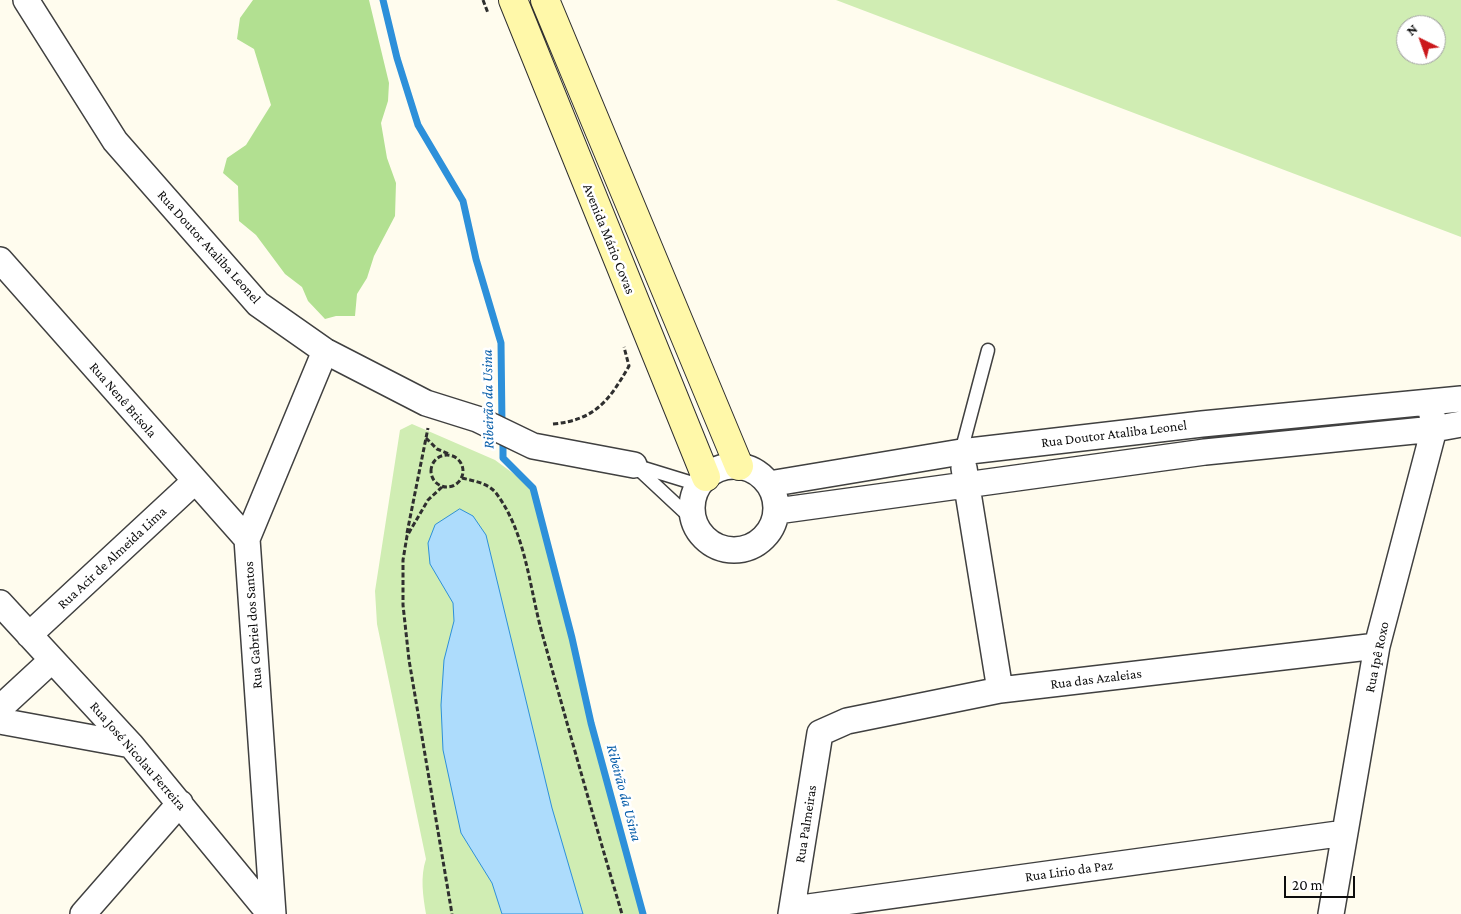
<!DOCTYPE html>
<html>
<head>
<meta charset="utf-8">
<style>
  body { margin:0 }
  #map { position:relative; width:1461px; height:914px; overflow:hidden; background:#fffcee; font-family:"Crimson Pro",serif }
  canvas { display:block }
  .north { position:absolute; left:1396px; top:15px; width:50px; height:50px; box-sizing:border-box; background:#fff; border:1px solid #9e9e9e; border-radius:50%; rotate:318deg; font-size:14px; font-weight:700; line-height:20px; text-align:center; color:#0d0d0d }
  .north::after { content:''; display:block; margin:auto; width:18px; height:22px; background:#cb181b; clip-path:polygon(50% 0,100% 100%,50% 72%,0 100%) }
  .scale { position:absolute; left:1284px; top:876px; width:71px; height:22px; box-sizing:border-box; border:2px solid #0d0d0d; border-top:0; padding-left:6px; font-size:15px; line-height:18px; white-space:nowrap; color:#0d0d0d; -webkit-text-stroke:4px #fff; paint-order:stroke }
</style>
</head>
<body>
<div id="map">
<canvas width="1461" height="914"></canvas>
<div class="north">N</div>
<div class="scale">20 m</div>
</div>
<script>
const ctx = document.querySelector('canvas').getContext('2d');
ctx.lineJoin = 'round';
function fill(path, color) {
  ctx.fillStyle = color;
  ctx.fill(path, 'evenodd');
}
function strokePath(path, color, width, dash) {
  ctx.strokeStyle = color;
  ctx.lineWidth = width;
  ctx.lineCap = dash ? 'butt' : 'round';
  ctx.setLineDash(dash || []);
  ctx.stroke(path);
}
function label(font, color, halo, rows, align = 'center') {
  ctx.font = font + ' "Crimson Pro",serif';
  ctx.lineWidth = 5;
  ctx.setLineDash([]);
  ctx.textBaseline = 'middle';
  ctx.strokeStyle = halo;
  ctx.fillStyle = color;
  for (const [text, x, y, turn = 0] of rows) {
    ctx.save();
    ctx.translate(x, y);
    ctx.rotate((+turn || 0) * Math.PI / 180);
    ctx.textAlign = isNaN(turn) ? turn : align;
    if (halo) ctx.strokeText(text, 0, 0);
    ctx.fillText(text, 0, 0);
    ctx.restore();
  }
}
fill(new Path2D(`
  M836,0H1461V237ZM1406,25H1436V55H1406Z
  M412,424L495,460L533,488L572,638L591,723L643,914H426C423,896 420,877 426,859L377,624L375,591L400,430Z`), '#d0edb3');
fill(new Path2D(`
  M253,0H369L389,83L388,101L381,123L387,158L396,183L395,216L374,256L367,278L357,294L355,316H336L325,319L308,301L302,287L285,274L256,235L239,221L238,186L223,173L227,158L246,145L271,105L254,49L237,39L240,18Z`), '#b2e091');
const water = new Path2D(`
  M460,509L473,516L486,535L552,808L583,914H502L492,883L461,833L443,750L441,705L444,660L454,621L453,603L430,564L428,543L435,525Z`);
fill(water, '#addcfc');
strokePath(water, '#2d90da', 1);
strokePath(new Path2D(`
  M383,0L397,58L418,125L463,201L476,259L501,343L502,425
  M503,436V458L533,488L572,638L591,723L643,914`), '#2d90da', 7);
const lane = new Path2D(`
  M961,452L988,350
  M694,521L634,465L699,485`);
const street = new Path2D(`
  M26,0L115,141L258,304L325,351L426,403L477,419L533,446L634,465
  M0,260L247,539
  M692 508a42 42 0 1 1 84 0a42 42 0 1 1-84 0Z
  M964,468L1000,690
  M769,484L961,452L1202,424L1461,399
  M777,511L1205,452L1434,429L1461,424
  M0,603L131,745L270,914
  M29,635L195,481
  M0,708L52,660
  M0,721L131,745
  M794,909L1345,833
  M83,914L180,803
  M273,914L247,539L325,351
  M791,914L820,733L847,721L1000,690L1377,646
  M1331,914L1377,646L1434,429L1432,415`);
const secondary = new Path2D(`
  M513,0L706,477
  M545,0L739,466`);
strokePath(lane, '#404040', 15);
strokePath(street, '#404040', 28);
strokePath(secondary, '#2f2f2f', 30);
strokePath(new Path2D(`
  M483,0L488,13
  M553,424C595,420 609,401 629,366L624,347
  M426,438L437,449L449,454
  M431 471a16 16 0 1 1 32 0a16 16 0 1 1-32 0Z
  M462,478C474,481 488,483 496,493C526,533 529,586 542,633C568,727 594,820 622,914
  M442,487L428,500L407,536L403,560V605L409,660L452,914
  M407,533L428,428`), '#2f2f2f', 3, [5, 2.5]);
strokePath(lane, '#fff', 12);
strokePath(street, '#fff', 25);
strokePath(secondary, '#fff8a9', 28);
label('14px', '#0d0d0d', '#fff', [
  ["Avenida Mário Covas",609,239,68],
  ["Rua Doutor Ataliba Leonel",209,247,48],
  ["Rua Nenê Brisola",123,400,49],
  ["Rua Doutor Ataliba Leonel",1114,434,-7],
  ["Rua Acir de Almeida Lima",112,558,-43],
  ["Rua Gabriel dos Santos",253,625,-94],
  ["Rua Ipê Roxo",1377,657,-78],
  ["Rua das Azaleias",1096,679,-7],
  ["Rua José Nicolau Ferreira",138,756,49],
  ["Rua Palmeiras",806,824,-81],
  ["Rua Lirio da Paz",1069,871,-8]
]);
label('italic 15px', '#0b60ab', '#fff', [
  ["Ribeirão da Usina",488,399,-91],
  ["Ribeirão da Usina",624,793,75]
]);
</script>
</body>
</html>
